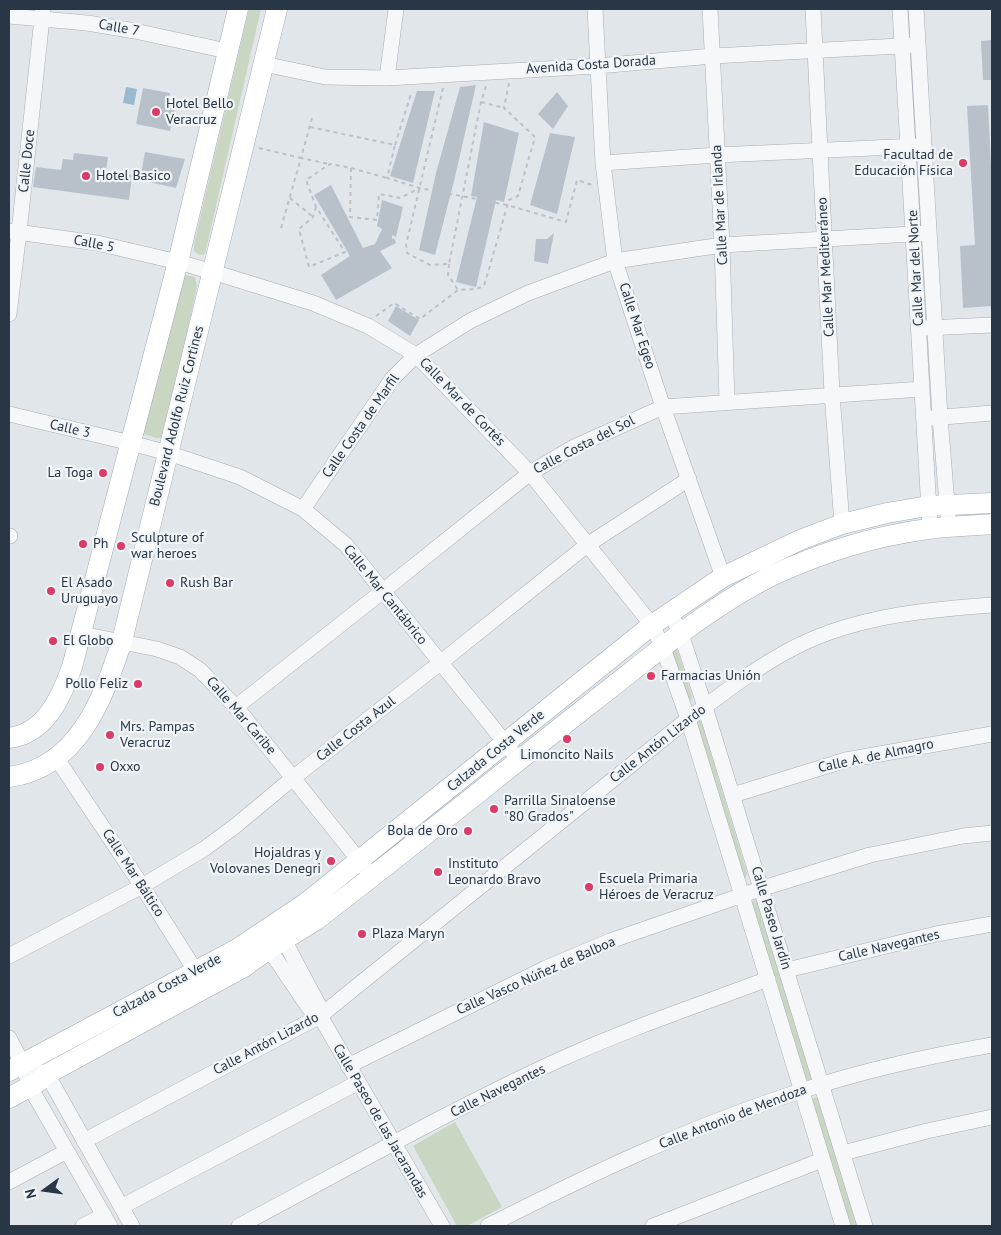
<!DOCTYPE html>
<html>
<head>
<meta charset="utf-8">
<style>
  body { margin:0 }
  #map { position:relative; width:1001px; height:1235px; overflow:hidden; background:#e1e6eb; font-family:"PT Sans",sans-serif }
  canvas { display:block }
  .frame { position:absolute; inset:0; border:10px solid #283645; pointer-events:none }
  .north { position:absolute; left:20px; top:1165px; width:50px; height:50px; -webkit-text-stroke:4px #f1f5f8; paint-order:stroke; rotate:256deg; font-size:14px; font-weight:700; line-height:20px; text-align:center; color:#283645 }
  .north::after { content:''; display:block; margin:auto; width:18px; height:22px; background:#283645; clip-path:polygon(50% 0,100% 100%,50% 72%,0 100%) }
</style>
</head>
<body>
<div id="map">
<canvas width="1001" height="1235"></canvas>
<div class="frame"></div>
<div class="north">N</div>
</div>
<script>
const ctx = document.querySelector('canvas').getContext('2d');
ctx.lineJoin = 'round';
function fill(path, color) {
  ctx.fillStyle = color;
  ctx.fill(path, 'evenodd');
}
function strokePath(path, color, width, dash) {
  ctx.strokeStyle = color;
  ctx.lineWidth = width;
  ctx.lineCap = dash ? 'butt' : 'round';
  ctx.setLineDash(dash || []);
  ctx.stroke(path);
}
function label(font, color, halo, rows, align = 'center') {
  ctx.font = font + ' "PT Sans",sans-serif';
  ctx.lineWidth = 4.5;
  ctx.setLineDash([]);
  ctx.textBaseline = 'middle';
  ctx.strokeStyle = halo;
  ctx.fillStyle = color;
  for (const [text, x, y, turn = 0] of rows) {
    ctx.save();
    ctx.translate(x, y);
    ctx.rotate((+turn || 0) * Math.PI / 180);
    ctx.textAlign = isNaN(turn) ? turn : align;
    if (halo) ctx.strokeText(text, 0, 0);
    ctx.fillText(text, 0, 0);
    ctx.restore();
  }
}
fill(new Path2D(`
  M249,9H261L205,254L199,255L194,251V244Z
  M185,275L195,277L197,286L174,395L162,438H156L141,433L182,276Z
  M676,646L692,696L691,701L686,698L671,648Z
  M697,718L701,721L747,873L746,878L741,875L696,722Z
  M757,900L813,1080L805,1082L750,902Z
  M818,1097L858,1226H850L811,1099Z
  M455,1122L502,1207L467,1226H457L413,1146Z`), '#c9d6c2');
fill(new Path2D(`
  M126,87L137,89L134,105L123,103Z`), '#99b9ce');
fill(new Path2D(`
  M992,40V80H983L981,41Z
  M476,85L455,177L435,255L419,250L436,173L460,87Z
  M143,88L170,93L169,100L177,101L170,131L136,124Z
  M417,91H435L413,183L390,176Z
  M557,92L568,106L553,129L538,114Z
  M988,105L992,186V306L963,308L960,246L975,245L967,106Z
  M484,122L519,133L504,202L496,200L476,287L456,282L477,197L471,196Z
  M550,133L575,137L557,214L530,205Z
  M145,152L185,159L176,188L140,180Z
  M74,153L108,157L106,171L132,175L129,200L33,187L36,167L61,170L63,159L73,160Z
  M331,185L363,248L375,244L382,229L377,226L382,200L403,207L396,237L392,235V239L394,238L396,243L380,251L392,268L336,300L321,275L350,256L314,195Z
  M554,233L548,264L534,261L536,239H547Z
  M396,306L419,320L410,336L388,321Z`), '#b8c0ca');
const minor = new Path2D(`
  M595,9L603,163L615,261L663,407L723,577
  M710,9L722,245L727,401
  M813,9L832,394L842,524
  M900,9L930,528
  M916,9L940,417L948,516
  M9,16L87,23L135,31L227,51
  M264,64L325,77L387,78L597,66L713,56L918,45
  M387,78L396,9
  M603,163L717,155L917,146
  M9,231L97,243L178,262L213,272L313,303L368,326L416,355L530,473L652,625L663,648L688,719L843,1226
  M9,314L19,232L43,9
  M925,328L992,325
  M9,414L131,443L168,453L240,477L303,509L346,545L519,760
  M931,418L992,413
  M303,509L392,379L416,355L470,321L528,293L615,261L722,245L929,233
  M9,536H10
  M670,613L681,634L705,707L865,1226
  M82,634L157,649L180,657L200,670L236,707L366,869
  M236,707L383,591L530,473L574,447L663,407L922,389
  M57,759L142,886L200,978
  M733,795L846,760L992,734
  M284,940L318,1004L320,1016L442,1226
  M273,942L269,949L309,1008L320,1016
  M9,956L142,886L204,849L234,827L293,778L440,663L587,545L689,479
  M787,970L936,934L992,924
  M9,1038L22,1063L30,1087L110,1226
  M348,1066L546,968L610,941L760,889L870,855L963,836L992,833
  M38,1071L47,1074L132,1226
  M84,1141L320,1016L688,719C720,696 751,671 786,652C848,617 922,610 992,605
  M843,1153L927,1131L992,1117
  M9,1182L67,1151
  M121,1207L357,1083
  M83,1226L104,1215
  M239,1226C345,1170 450,1110 559,1060C627,1029 698,1005 768,979
  M488,1226C590,1174 694,1125 804,1090C865,1070 929,1056 992,1045
  M653,1226L822,1160`);
const major = new Path2D(`
  M9,738C14,737 20,736 24,734C50,723 63,692 72,667L178,262L238,9
  M9,777C78,768 103,699 122,641L277,9
  M9,1071L237,949L306,903L652,625L723,577L800,540L842,524L887,513L928,506L992,503
  M9,1098L38,1082L47,1074L244,967L269,949L316,920C410,848 501,774 594,701C651,657 707,608 771,576C820,553 875,536 928,529C949,526 971,526 992,524`);
strokePath(minor, '#a6aeb6', 16);
strokePath(major, '#a0acb8', 21);
strokePath(new Path2D(`
  M443,88L406,245L407,253L430,265L449,264L481,102L486,86
  M481,102L504,108
  M312,118L301,158L329,164
  M310,127L395,145L387,178L420,188L507,205L566,222L577,180L592,185
  M395,145L411,94
  M259,148L301,158L281,228
  M351,168L350,217L377,220L379,194L400,198L420,188
  M290,198L313,217
  M316,207L313,217L299,229L309,267L345,252L316,207L306,180L330,164L351,168L387,178
  M449,264L448,275L458,290
  M376,316L394,303L420,319L458,290L476,289L484,286L509,200L518,196L535,137L504,108L509,83`), '#bcc1c7', 2, [4, 4]);
strokePath(minor, '#f5f7f9', 15);
strokePath(major, '#fff', 20);
for (const [x, y, r, color] of [
  [156,112,5,"#da3c67"],
  [963,163,5,"#da3c67"],
  [86,176,5,"#da3c67"],
  [103,473,5,"#da3c67"],
  [83,544,5,"#da3c67"],
  [121,546,5,"#da3c67"],
  [170,583,5,"#da3c67"],
  [51,591,5,"#da3c67"],
  [53,641,5,"#da3c67"],
  [651,676,5,"#da3c67"],
  [138,684,5,"#da3c67"],
  [110,735,5,"#da3c67"],
  [567,739,5,"#da3c67"],
  [100,767,5,"#da3c67"],
  [494,809,5,"#da3c67"],
  [468,831,5,"#da3c67"],
  [331,861,5,"#da3c67"],
  [438,872,5,"#da3c67"],
  [589,887,5,"#da3c67"],
  [362,934,5,"#da3c67"]
]) {
  const dot = new Path2D();
  dot.arc(x, y, r, 0, 2 * Math.PI);
  ctx.fillStyle = color;
  ctx.fill(dot);
  strokePath(dot, '#f1f5f8', 2);
}
label('14px', '#283645', '#f1f5f8', [
  ["Calle 7",119,28,10],
  ["Avenida Costa Dorada",591,65,-4],
  ["Calle Doce",27,161,-84],
  ["Calle Mar de Irlanda",720,205,-93],
  ["Calle 5",94,244,11],
  ["Calle Mar Mediterráneo",826,267,-93],
  ["Calle Mar del Norte",916,268,-93],
  ["Calle Mar Egeo",637,326,72],
  ["Calle Mar de Cortés",462,402,46],
  ["Boulevard Adolfo Ruiz Cortines",177,416,-76],
  ["Calle Costa de Marfil",361,426,-55],
  ["Calle 3",70,429,13],
  ["Calle Costa del Sol",584,445,-27],
  ["Calle Mar Cantábrico",385,595,51],
  ["Calle Mar Caribe",241,716,49],
  ["Calle Costa Azul",356,729,-38],
  ["Calle Antón Lizardo",658,744,-38],
  ["Calzada Costa Verde",496,751,-39],
  ["Calle A. de Almagro",876,756,-12],
  ["Calle Mar Báltico",133,873,57],
  ["Calle Paseo Jardín",771,918,73],
  ["Calle Navegantes",889,946,-13],
  ["Calle Vasco Núñez de Balboa",536,976,-24],
  ["Calzada Costa Verde",167,986,-28],
  ["Calle Antón Lizardo",266,1044,-28],
  ["Calle Navegantes",498,1091,-26],
  ["Calle Antonio de Mendoza",733,1117,-21],
  ["Calle Paseo de las Jacarandas",380,1121,60]
]);
label('14px', '#283645', '#f1f5f8', [
  ["Hotel Bello",166,104],
  ["Veracruz",166,120],
  ["Facultad de",953,155,"right"],
  ["Educación Física",953,171,"right"],
  ["Hotel Basico",96,176],
  ["La Toga",93,473,"right"],
  ["Sculpture of",131,538],
  ["war heroes",131,554],
  ["Ph",93,544],
  ["El Asado",61,583],
  ["Uruguayo",61,599],
  ["Rush Bar",180,583],
  ["El Globo",63,641],
  ["Farmacias Unión",661,676],
  ["Pollo Feliz",128,684,"right"],
  ["Mrs. Pampas",120,727],
  ["Veracruz",120,743],
  ["Limoncito Nails",567,755,"center"],
  ["Oxxo",110,767],
  ["Parrilla Sinaloense",504,801],
  ["\"80 Grados\"",504,817],
  ["Bola de Oro",458,831,"right"],
  ["Hojaldras y",321,853,"right"],
  ["Volovanes Denegri",321,869,"right"],
  ["Instituto",448,864],
  ["Leonardo Bravo",448,880],
  ["Escuela Primaria",599,879],
  ["Héroes de Veracruz",599,895],
  ["Plaza Maryn",372,934]
], 'left');
</script>
</body>
</html>
